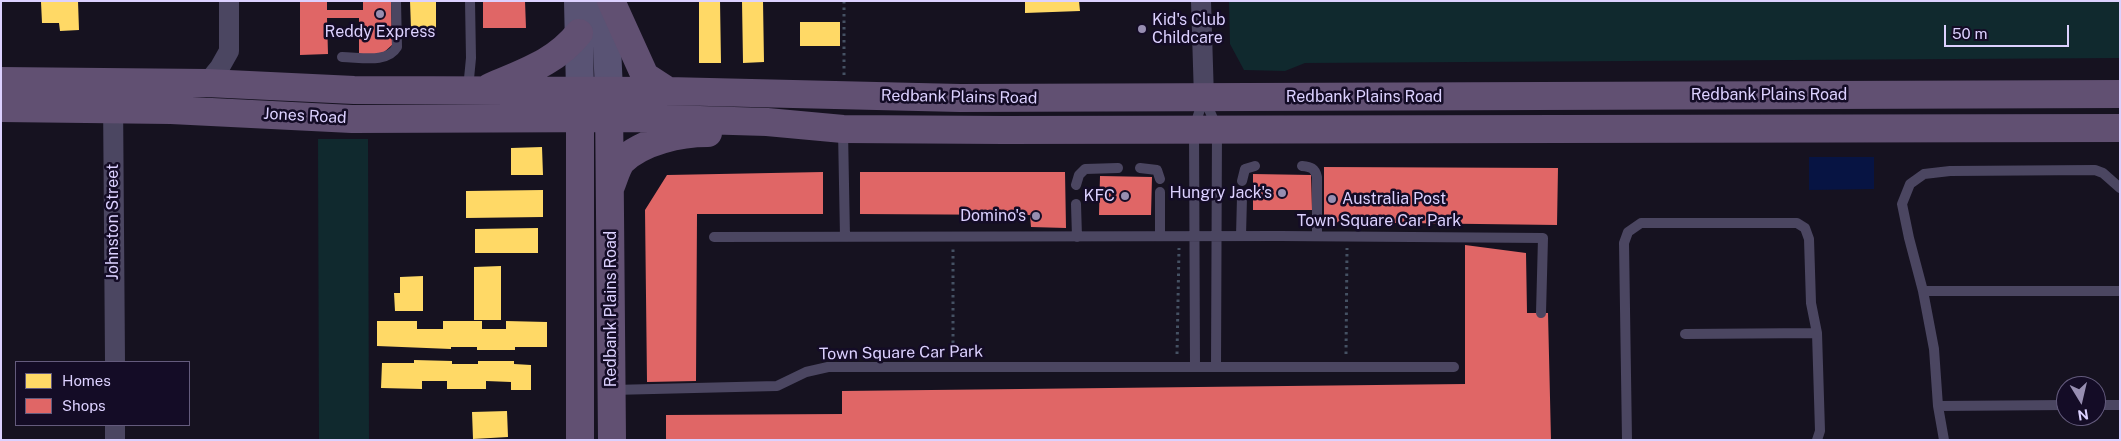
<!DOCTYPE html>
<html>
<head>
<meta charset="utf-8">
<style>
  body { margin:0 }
  #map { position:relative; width:2121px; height:441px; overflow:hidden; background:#161220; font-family:"Public Sans",sans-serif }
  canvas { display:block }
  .frame { position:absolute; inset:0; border:2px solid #dcd1ff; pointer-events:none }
  .legend { position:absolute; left:15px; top:361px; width:175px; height:65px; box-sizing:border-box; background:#140c26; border:1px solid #645b7d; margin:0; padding:6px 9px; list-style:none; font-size:15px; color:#dcd1ff }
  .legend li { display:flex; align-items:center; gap:10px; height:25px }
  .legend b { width:25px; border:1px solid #645b7d }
  .north { position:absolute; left:2056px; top:376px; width:50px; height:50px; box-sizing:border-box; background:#140c26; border:1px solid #645b7d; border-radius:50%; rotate:171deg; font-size:14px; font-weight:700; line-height:20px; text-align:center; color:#dcd1ff }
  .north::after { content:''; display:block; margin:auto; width:18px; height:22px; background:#978eb1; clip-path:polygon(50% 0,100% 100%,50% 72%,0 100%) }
  .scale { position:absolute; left:1944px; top:25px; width:125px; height:22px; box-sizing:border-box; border:2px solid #dcd1ff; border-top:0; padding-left:6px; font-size:15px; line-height:18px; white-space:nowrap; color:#dcd1ff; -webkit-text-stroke:4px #140c26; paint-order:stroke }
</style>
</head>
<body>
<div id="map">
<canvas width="2121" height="441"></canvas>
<div class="frame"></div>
<ul class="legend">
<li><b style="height:14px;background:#ffd966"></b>Homes</li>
<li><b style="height:14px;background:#e06666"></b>Shops</li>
</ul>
<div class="north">N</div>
<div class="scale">50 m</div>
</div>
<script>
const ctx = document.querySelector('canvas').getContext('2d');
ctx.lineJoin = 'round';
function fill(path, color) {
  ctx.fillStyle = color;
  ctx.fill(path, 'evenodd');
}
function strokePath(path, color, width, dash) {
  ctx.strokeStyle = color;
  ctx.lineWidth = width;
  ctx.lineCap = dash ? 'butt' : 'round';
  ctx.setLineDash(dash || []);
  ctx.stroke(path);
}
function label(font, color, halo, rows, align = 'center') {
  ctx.font = font + ' "Public Sans",sans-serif';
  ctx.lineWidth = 5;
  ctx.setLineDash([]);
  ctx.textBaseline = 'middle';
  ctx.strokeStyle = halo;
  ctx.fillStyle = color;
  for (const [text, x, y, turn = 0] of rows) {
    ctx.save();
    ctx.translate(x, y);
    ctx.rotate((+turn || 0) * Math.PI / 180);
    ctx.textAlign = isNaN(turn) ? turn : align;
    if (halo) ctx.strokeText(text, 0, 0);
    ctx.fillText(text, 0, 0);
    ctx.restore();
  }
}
fill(new Path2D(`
  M1229,1H2120V58L1305,63L1285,71L1244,70L1230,44Z
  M318,139H368L369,440H319Z`), '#10292e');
fill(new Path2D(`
  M1809,157H1874V189L1809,190Z`), '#071443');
fill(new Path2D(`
  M53,1H78L79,30L60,31L59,23H42L41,2Z
  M410,1H436V28H411Z
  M699,1H720L721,63H699Z
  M742,1H763L764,62L743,63Z
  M1025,1H1079L1080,11L1025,13Z
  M800,22H840V46H800Z
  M542,147L543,175H511V148Z
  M543,190V217L466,218V191Z
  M538,228V253H475V229Z
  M501,266V320H474V267Z
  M423,276V311H395L394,293H400V277Z
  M377,321H417V329H443V321H482V329H506V321L547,322V347H515V350H477V347H451V349L377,346Z
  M414,360L452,361V364H478V361H514V364L531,365V390H511V382L486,381V389H447V381H422V389L381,388L382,363H414Z
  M507,411L508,437L473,439L472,412Z`), '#ffd966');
fill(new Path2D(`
  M300,1H327V10H363V1H391L392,45L382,54H359V18H327L328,54L300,55Z
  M483,1H525L526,28H483Z
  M1324,167L1558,168L1557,225L1324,222Z
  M823,172V214H697L696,381L647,382L645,210L667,175Z
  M860,172H1065L1066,228L1031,227L1030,215L860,214Z
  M1253,174L1311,175L1312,210H1253Z
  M1100,176L1152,177L1151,215H1099Z
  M1465,245L1526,253L1527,313H1548L1551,440H666V415L842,414V391L1465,384Z`), '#e06666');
strokePath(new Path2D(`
  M844,1V76
  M1177,354L1179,248
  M1346,354L1347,248
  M953,356V247`), '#455163', 3, [2.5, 4]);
strokePath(new Path2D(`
  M342,57C360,57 387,64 397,47L396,1
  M468,89L471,58L470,1
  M1205,100L1217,128L1216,367
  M843,131L845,237
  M1302,166C1311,167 1315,168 1317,177V236
  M1140,168L1157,170L1160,179
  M1242,181L1245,169L1255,166
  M1076,185L1079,175L1085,169L1118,168
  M1160,192V236
  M1076,204L1077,237
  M1241,236L1242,197
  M714,237L1280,236L1543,238L1541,313
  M1923,291H2120
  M1685,334L1817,333
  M1195,367L1194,128L1203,100
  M612,390L777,386L806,372L828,367H1454
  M2096,405H2120
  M1938,406L2066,405
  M1627,440L1624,243L1628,232L1641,223H1797L1805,228L1809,239L1811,303L1817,333L1820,431L1817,440
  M1944,440L1938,406L1934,349L1923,291L1909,238L1902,204L1910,184L1924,174L1950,171L2095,170L2103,173L2120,188`), '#4b4661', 10);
strokePath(new Path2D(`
  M1201,1L1204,98
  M207,83L220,67L229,51V1
  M113,96L115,362
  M115,425V440`), '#4b4661', 20);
strokePath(new Path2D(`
  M578,1L580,91
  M605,1L609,91`), '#595374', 28);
strokePath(new Path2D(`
  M611,1L645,76L668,91
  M1,81L207,83L354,90L668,91L960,98L2120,94
  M490,87C524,72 555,63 579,33
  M609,100L612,440
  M1,108L171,110L352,119L632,118L767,122L843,129L1004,130L2120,128
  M611,186C614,179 617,167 622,161C643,141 680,133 708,133
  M580,440V100`), '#615072', 28);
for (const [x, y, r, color] of [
  [380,14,5,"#978eb1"],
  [1142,29,5,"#978eb1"],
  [1282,193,5,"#978eb1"],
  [1125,196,5,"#978eb1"],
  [1332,199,5,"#978eb1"],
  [1036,216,5,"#978eb1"]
]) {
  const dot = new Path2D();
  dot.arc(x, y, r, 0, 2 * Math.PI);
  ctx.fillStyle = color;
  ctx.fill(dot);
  strokePath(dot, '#140c26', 2);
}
label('16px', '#dcd1ff', '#140c26', [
  ["Kid's Club",1152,20,"left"],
  ["Childcare",1152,38,"left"],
  ["Reddy Express",380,32,"center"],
  ["Hungry Jack's",1272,193],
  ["KFC",1115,196],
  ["Australia Post",1342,199,"left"],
  ["Domino's",1026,216]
], 'right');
label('16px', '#dcd1ff', '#140c26', [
  ["Redbank Plains Road",1769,95],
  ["Redbank Plains Road",959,97,1],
  ["Redbank Plains Road",1364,97],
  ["Jones Road",305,116,3],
  ["Town Square Car Park",1379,221],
  ["Johnston Street",113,222,-90],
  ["Redbank Plains Road",611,309,-90],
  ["Town Square Car Park",901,353,-1]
]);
</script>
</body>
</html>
